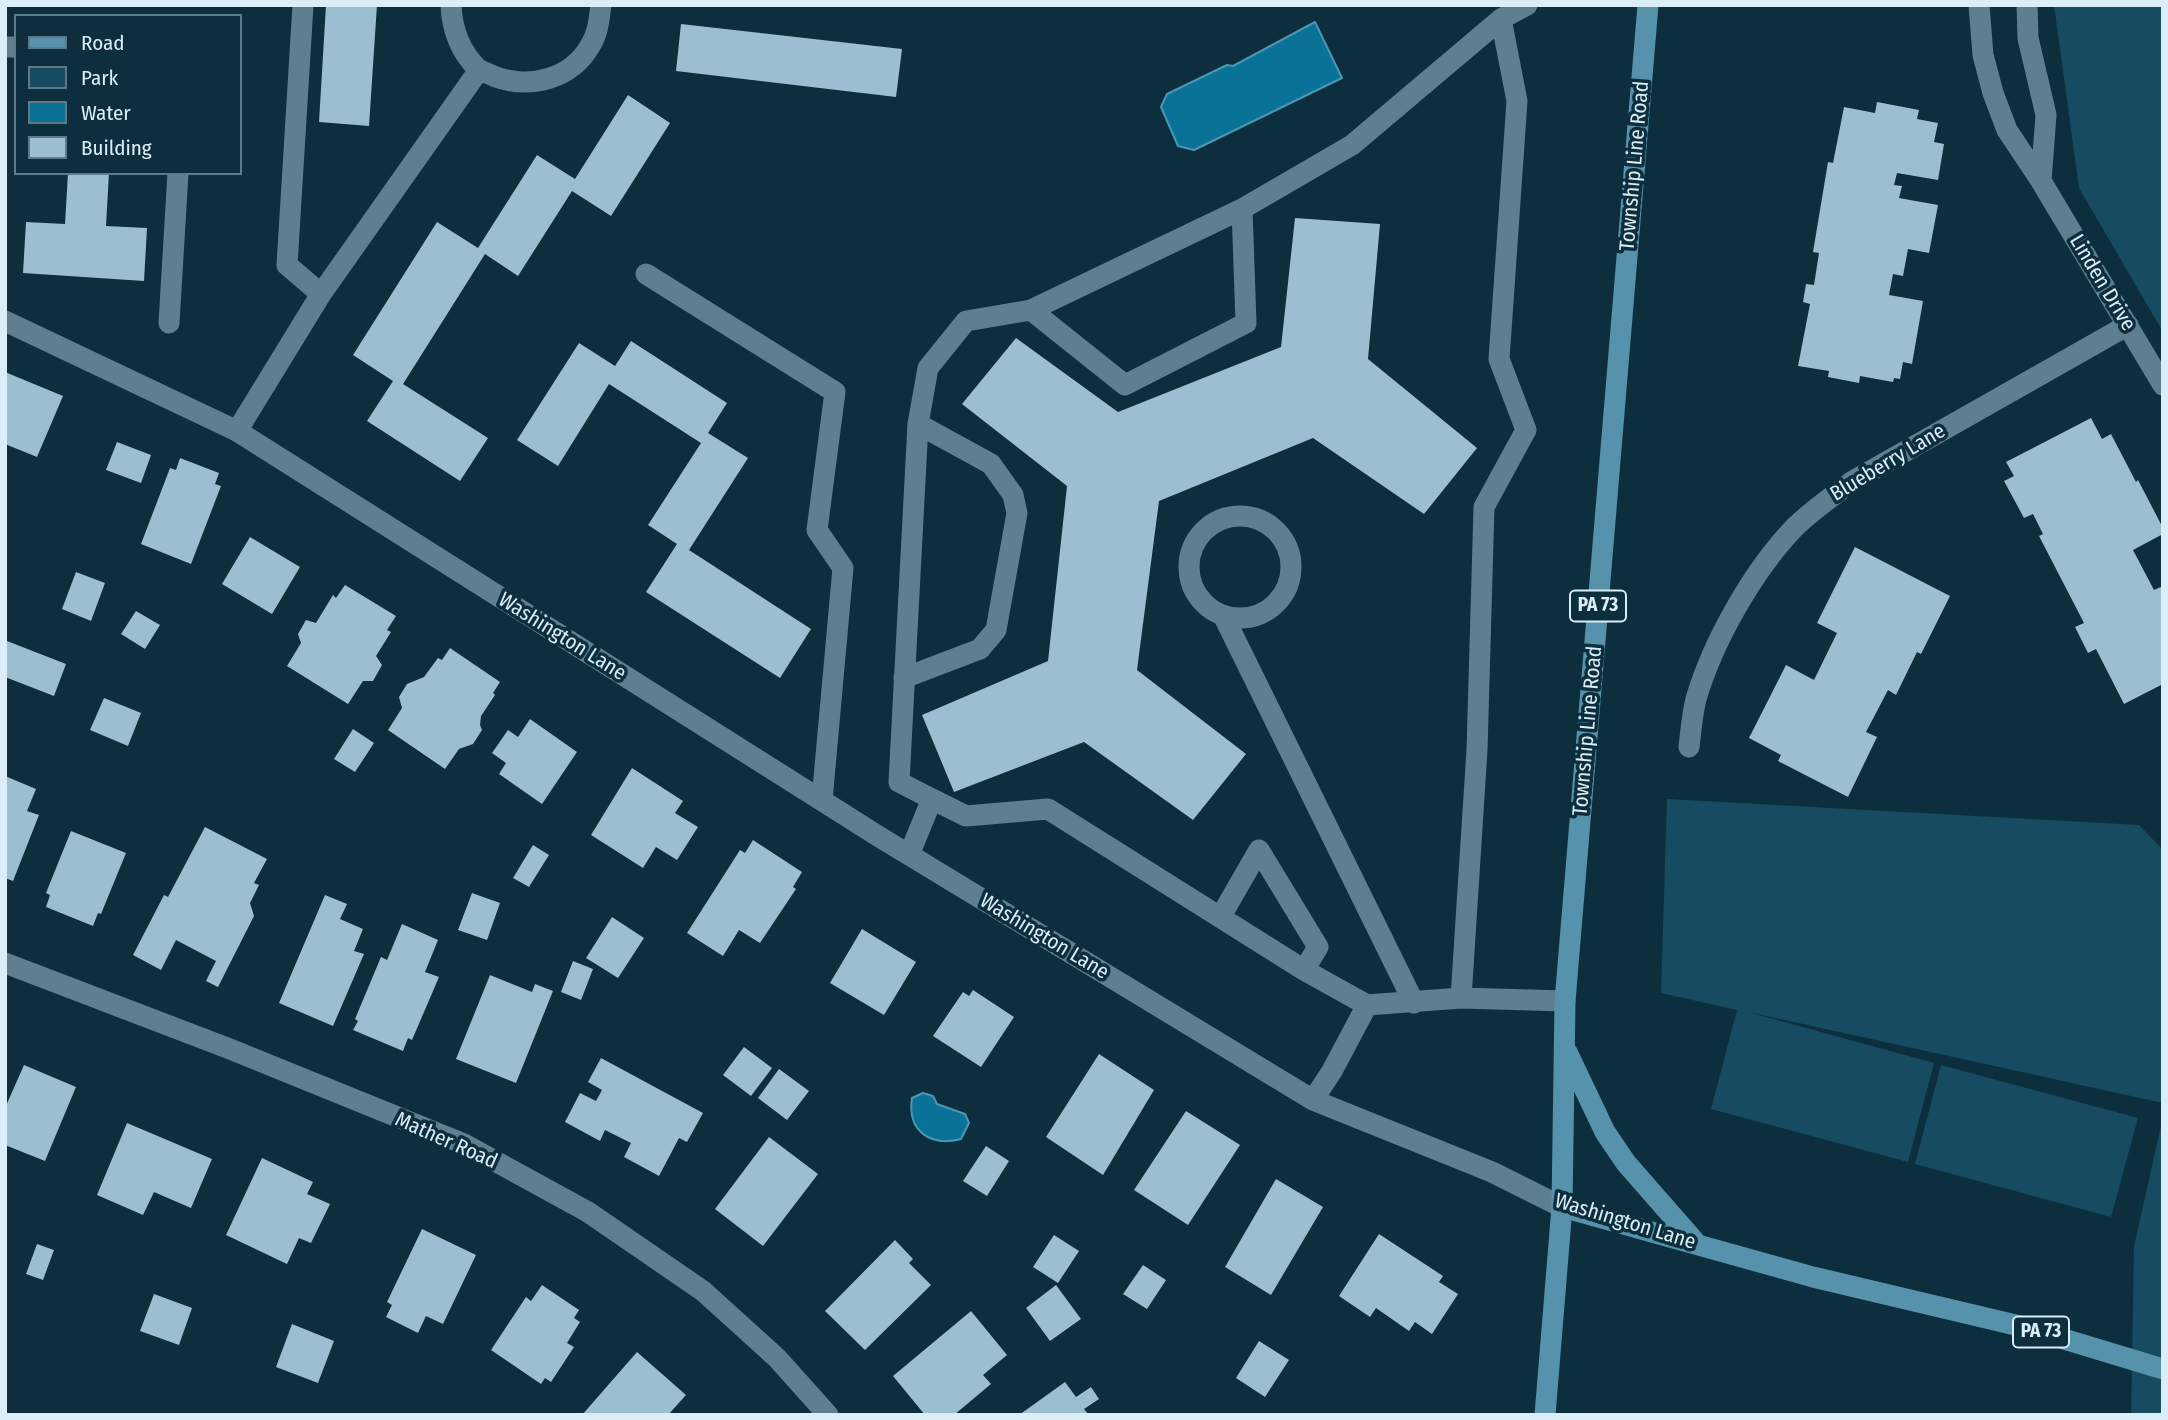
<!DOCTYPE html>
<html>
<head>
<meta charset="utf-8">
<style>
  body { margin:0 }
  #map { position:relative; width:2168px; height:1420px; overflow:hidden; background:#0d2e3c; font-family:"Fira Sans Condensed",sans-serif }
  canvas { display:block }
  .frame { position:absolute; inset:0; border:7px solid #dbedf6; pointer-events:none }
  .legend { position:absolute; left:14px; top:14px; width:228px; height:161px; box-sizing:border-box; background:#0d2e3c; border:2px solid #5f7a86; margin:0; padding:9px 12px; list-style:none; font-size:21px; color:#dbedf6 }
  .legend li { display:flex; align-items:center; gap:14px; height:35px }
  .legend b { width:35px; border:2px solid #5f7a86 }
</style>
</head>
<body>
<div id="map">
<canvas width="2168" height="1420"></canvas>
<div class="frame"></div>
<ul class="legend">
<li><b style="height:9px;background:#5792ad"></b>Road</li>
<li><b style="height:19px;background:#164b62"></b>Park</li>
<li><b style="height:19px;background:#0a7297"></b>Water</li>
<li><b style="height:19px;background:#9bbed0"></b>Building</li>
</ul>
</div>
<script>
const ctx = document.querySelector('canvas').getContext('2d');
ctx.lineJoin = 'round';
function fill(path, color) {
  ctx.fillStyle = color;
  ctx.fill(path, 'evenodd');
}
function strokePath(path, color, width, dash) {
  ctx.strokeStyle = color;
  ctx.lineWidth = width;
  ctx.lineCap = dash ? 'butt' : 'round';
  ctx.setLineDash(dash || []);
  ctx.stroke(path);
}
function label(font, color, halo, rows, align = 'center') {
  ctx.font = font + ' "Fira Sans Condensed",sans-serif';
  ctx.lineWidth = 7;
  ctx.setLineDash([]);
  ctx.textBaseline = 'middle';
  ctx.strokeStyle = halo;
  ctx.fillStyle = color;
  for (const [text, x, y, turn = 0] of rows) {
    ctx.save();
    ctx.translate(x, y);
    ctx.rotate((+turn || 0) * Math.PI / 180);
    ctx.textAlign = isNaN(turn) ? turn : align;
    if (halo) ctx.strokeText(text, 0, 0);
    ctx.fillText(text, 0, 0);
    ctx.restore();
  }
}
fill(new Path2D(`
  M2054,5H2163V332L2079,188Z
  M1667,799L2139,825L2163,850V1103L1748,1012L1934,1063L1908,1162L1711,1109L1737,1010L1661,993Z
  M1941,1065L2138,1118L2111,1217L1915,1164Z
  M2163,1117V1415H2131L2134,1246Z`), '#164b62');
const water = new Path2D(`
  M1315,22L1342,78L1194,150L1178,146L1161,107L1167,94L1227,65L1233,66Z
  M923,1093L933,1096L937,1104L965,1114L969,1123L961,1139C930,1147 907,1131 912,1098Z`);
fill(water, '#0a7297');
strokePath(water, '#4997b4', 2);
fill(new Path2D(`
  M326,5H377L369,126L319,122Z
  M681,24L902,49L896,97L676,71Z
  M628,95L670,123L611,216L572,191L518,276L485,254L403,384L488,438L460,481L367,421L393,381L353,355L437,222L478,248L537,155L575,179Z
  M1877,102L1919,110L1917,119L1938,123L1934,142L1944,144L1938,180L1897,173L1894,185L1902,186L1899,198L1938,205L1929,253L1908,249L1903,276L1893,274L1889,295L1923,301L1912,364L1903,362L1900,379L1894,378L1893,382L1860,376L1859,383L1828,377L1829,371L1798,366L1810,304L1803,302L1806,284L1814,285L1819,253L1813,252L1828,162L1833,163L1844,107L1875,113Z
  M68,173H109L106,226L147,228L144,281L23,273L26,222L65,224Z
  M1295,218L1380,224L1368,359L1477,448L1424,514L1313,438L1159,501L1137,670L1246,754L1193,820L1084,742L954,792L922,715L1048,661L1067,486L962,404L1016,338L1118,412L1281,347Z
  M631,341L727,403L708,433L748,458L689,550L811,629L780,678L646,592L677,544L648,525L701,443L609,384L558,466L517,440L579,343L615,366Z
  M5,372L63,396L37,457L5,444Z
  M2091,418L2102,439L2111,434L2136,482L2138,480L2163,528V534L2133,550L2154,590L2163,586V684L2124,704L2096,649L2088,653L2075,627L2084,623L2039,536L2043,534L2033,514L2024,518L2004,481L2014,476L2006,462Z
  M117,442L151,455L141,483L106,470Z
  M180,458L219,473L215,484L221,486L191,564L141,544L170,468L176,470Z
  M250,537L300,567L272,614L222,584Z
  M1855,547L1950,596L1921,654L1917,652L1896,695L1888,690L1866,732L1877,737L1848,797L1778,761L1781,755L1749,738L1786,665L1814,680L1837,633L1817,623Z
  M76,572L105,583L91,621L62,609Z
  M345,585L396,616L387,630L391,632L376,656L382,665L373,681H363L348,704L287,666L301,643L298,634L306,620L316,623L333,595L336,598Z
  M136,611L160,625L145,649L121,634Z
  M7,641L66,664L54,696L5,677Z
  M450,648L500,682L493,693L495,695L481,716L480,725L482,730L473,744L459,749L445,769L388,730L402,708L399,697L407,684L424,677L438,658L442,660Z
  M104,698L141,713L128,746L90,730Z
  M530,719L577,752L542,804L499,774L506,763L492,753L508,730L518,737Z
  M353,729L374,743L355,772L334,759Z
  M632,768L683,801L675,813L698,827L677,860L656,847L643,868L591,835Z
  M5,776L36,789L27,811L39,815L13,881L5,878Z
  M205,827L267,859L254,883L259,885L250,903L254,916L218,987L206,981L216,961L176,940L161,970L133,955L164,895L168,897Z
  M71,831L126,853L101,914L98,913L93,926L46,907L50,895L46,893Z
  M753,840L802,872L793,887L796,889L760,943L739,930L723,956L687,933L740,850L745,853Z
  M533,845L549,855L529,887L513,878Z
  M472,893L500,903L487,940L458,930Z
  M325,895L347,904L340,919L363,929L354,951L364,954L333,1026L279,1003Z
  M612,917L644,938L618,978L586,958Z
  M402,924L438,940L425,972L439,977L412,1040L408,1038L403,1051L353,1030L358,1021L355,1019L381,957L387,960Z
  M862,929L916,962L884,1015L830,983Z
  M573,961L593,969L581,1000L561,992Z
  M490,975L532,992L535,984L553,991L516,1083L456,1059Z
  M973,990L1014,1017L981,1067L933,1036L963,992L969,996Z
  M744,1047L772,1068L751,1096L723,1075Z
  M1099,1054L1154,1090L1103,1175L1046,1137Z
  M601,1058L703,1113L687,1142L679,1138L659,1176L624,1157L631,1143L605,1130L600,1141L565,1122L580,1093L596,1101L602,1090L588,1082Z
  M24,1065L76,1087L45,1161L5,1145V1108Z
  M779,1069L809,1091L787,1120L758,1098Z
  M1186,1111L1240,1145L1188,1225L1134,1190Z
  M127,1123L212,1159L191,1208L154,1192L143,1215L97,1195Z
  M769,1137L818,1174L763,1246L715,1209Z
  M986,1146L1009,1161L987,1196L963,1181Z
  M262,1158L313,1182L307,1194L330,1204L311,1243L299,1238L287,1264L226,1235Z
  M1276,1179L1323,1207L1271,1295L1225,1267Z
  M422,1229L476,1255L443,1324L426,1316L418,1333L386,1317L392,1305L387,1302Z
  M1379,1234L1443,1276L1439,1282L1458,1294L1432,1334L1415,1322L1409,1331L1376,1308L1370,1317L1339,1296Z
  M1054,1235L1079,1251L1058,1283L1033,1267Z
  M895,1240L913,1259L909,1263L931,1285L865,1350L825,1311Z
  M37,1244L54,1250L43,1280L26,1274Z
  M1143,1265L1166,1280L1147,1309L1123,1294Z
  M542,1285L579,1310L574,1318L580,1322L567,1343L574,1347L551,1382L545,1378L541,1384L491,1350L526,1297L531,1301Z
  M1056,1285L1081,1319L1050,1341L1026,1308Z
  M154,1294L192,1308L179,1345L140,1331Z
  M971,1311L1007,1355L983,1375L991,1384L954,1415H925L893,1376Z
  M292,1324L334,1341L318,1383L276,1367Z
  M1259,1341L1289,1360L1265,1397L1236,1378Z
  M637,1352L686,1395L668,1415H582Z
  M1065,1382L1076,1397L1091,1387L1099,1399L1084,1409L1089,1415H1019Z`), '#9bbed0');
strokePath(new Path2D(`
  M303,5L287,265L321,294
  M451,5C452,29 460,51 477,68C482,72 490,74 496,77C531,89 571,79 590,46C598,34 599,20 601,5
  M1527,5L1501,19L1517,101L1499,359L1526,430L1484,507L1477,750L1461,998L1565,1001
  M1979,5L1983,55L1993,93L2007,130L2041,181L2163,385
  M2027,5L2028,38L2046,115L2041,181
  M5,47H16
  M1242,209L1246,323L1125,385L1031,310L1242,209L1352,145L1501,19
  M646,274L835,392L817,530L843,568L822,800
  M5,321L237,431L878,836L1313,1100L1492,1172L1562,1207
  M169,323L178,173
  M237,431L321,294L479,70
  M1189 567a51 51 0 1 1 102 0a51 51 0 1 1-102 0Z
  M1223,615L1414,1003
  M904,678L980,649L996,630L1017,513L1013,495L991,464L918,424
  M1689,747C1691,731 1692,715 1696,699C1713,641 1753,571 1794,528C1812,510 1833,496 1853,481L2128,325
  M932,799L966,816L1048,809L1304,970L1367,1005L1332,1071L1313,1100
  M909,855L932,799L899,782L918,424L928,368L966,321L1031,310
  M1221,916L1259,850L1318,947L1304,970
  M5,963L230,1049L464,1144L588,1212L703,1291L777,1358L828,1415
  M1367,1005L1461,998`), '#5e7f8f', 21);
strokePath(new Path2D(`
  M1567,1052L1605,1132L1626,1163L1696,1243
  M1562,1207L1813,1277L2024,1327L2163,1369
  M1545,1415L1562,1207L1565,1001L1648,5`), '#5792ad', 21);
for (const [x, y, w] of [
  [1598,606,56],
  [2041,1332,56]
]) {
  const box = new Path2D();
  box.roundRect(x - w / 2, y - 15.5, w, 31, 5);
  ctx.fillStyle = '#0d2e3c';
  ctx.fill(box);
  strokePath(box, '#dbedf6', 2);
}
label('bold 19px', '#dbedf6', null, [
  ["PA 73",1598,606],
  ["PA 73",2041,1332]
]);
label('21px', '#dbedf6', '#0d2e3c', [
  ["Township Line Road",1635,166,-85],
  ["Linden Drive",2102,283,59],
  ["Blueberry Lane",1888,463,-31],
  ["Washington Lane",562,637,32],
  ["Township Line Road",1588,731,-85],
  ["Washington Lane",1044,937,31],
  ["Mather Road",446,1141,24],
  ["Washington Lane",1625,1222,17]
]);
</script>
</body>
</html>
